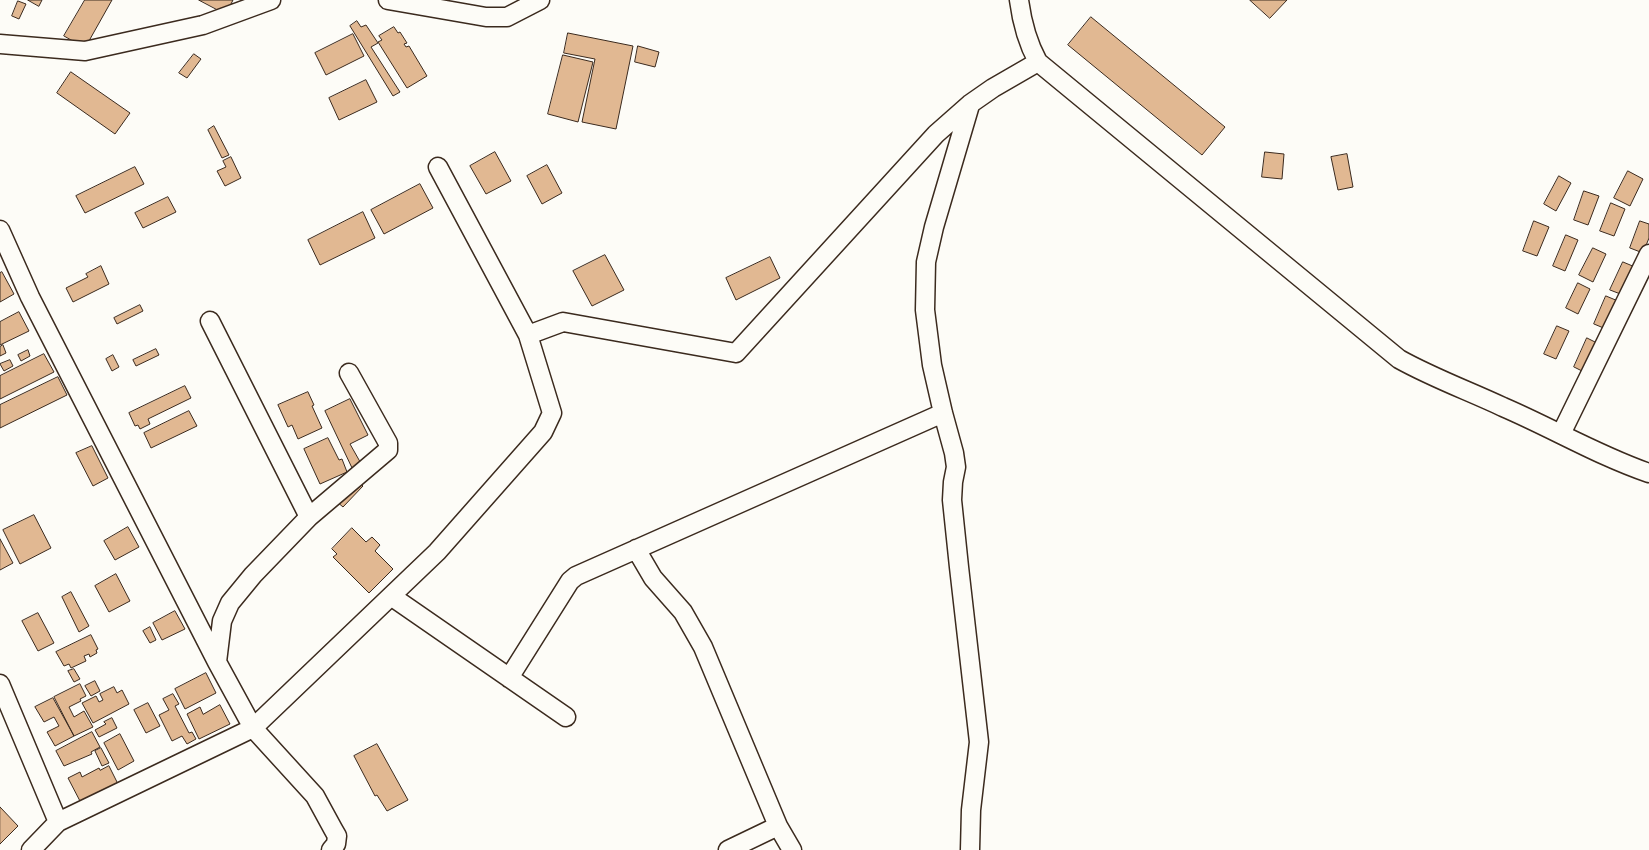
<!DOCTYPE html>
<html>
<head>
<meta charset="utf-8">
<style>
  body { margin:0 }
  canvas { display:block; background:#fdfcf7 }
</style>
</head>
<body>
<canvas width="1649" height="850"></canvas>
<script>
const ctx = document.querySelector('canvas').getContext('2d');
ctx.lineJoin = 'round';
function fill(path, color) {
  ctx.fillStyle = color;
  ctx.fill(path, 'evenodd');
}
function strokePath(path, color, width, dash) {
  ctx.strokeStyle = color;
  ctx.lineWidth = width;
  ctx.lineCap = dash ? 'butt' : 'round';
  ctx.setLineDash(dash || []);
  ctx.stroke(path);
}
const building = new Path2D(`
  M28,0H42L39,6Z
  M85,0H112L85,48L64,36Z
  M199,0H233L226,14Z
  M1250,0H1287L1270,18Z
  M18,1L26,4L19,19L12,16Z
  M1091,17L1225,127L1202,155L1068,45Z
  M357,21L361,27L366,25L378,43L371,47L400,92L393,96L350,26Z
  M394,27L398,33L400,32L407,43L404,44L406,47L409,46L427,76L407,88L378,42L382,40L379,36Z
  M568,33L633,46L616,129L582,122L595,59L564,53Z
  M353,34L364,56L326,75L315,53Z
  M638,46L659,52L655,67L635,62Z
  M194,54L201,59L187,78L179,73Z
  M563,55L593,62L578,122L548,114Z
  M71,72L130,113L115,134L57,93Z
  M366,80L377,102L339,120L329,98Z
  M214,126L229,155L222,158L208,130Z
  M495,152L511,181L486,194L470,166Z
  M1265,152L1284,154L1282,179L1262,177Z
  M1347,154L1353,187L1338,190L1331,157Z
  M231,157L241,178L225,186L217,171L226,167L223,161Z
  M547,165L562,193L542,204L527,176Z
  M135,167L144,184L85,213L76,196Z
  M1628,171L1643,179L1630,206L1614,198Z
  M1559,176L1571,183L1556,211L1544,204Z
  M420,184L433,208L384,234L371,210Z
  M1584,191L1599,196L1588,225L1574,220Z
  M168,197L176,212L143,228L135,213Z
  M1611,203L1625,209L1614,236L1600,231Z
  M363,212L375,238L320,265L308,240Z
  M1534,221L1549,227L1537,256L1523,251Z
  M1640,221L1649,224V238L1643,253L1630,248Z
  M1566,235L1578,240L1565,271L1553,266Z
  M1593,248L1606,254L1593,282L1579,275Z
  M605,255L624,290L592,306L573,271Z
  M770,257L780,278L736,300L726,278Z
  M1623,262L1635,267L1623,295L1610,290Z
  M101,266L109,284L73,302L66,288L88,277L86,274Z
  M2,272L14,294L0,302V273Z
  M1578,283L1590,289L1578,314L1566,308Z
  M1606,296L1618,301L1606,329L1594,324Z
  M140,305L143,311L117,324L114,318Z
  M19,312L29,331L0,345V322Z
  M1557,326L1569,331L1556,359L1544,354Z
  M1587,338L1599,344L1586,373L1574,367Z
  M3,345L6,353L0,356V347Z
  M156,349L159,355L136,366L133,360Z
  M28,350L30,356L21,361L18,355Z
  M44,354L54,372L0,399V376Z
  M113,355L119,367L112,371L106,359Z
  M10,360L13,366L4,371L0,364Z
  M58,377L67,395L0,428V405Z
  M185,386L191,398L148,419L150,424L140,429L138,425L135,426L129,413Z
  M308,392L314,405L312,406L322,428L298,439L292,425L288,427L278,405Z
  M350,399L368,435L350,444L363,467L353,470L325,411Z
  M189,411L197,426L151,448L144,433Z
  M328,438L339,460L342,459L347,472L320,484L304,449Z
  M92,446L108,478L93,486L76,453Z
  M357,480L363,486L343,507L336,501Z
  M34,515L51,548L20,564L3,530Z
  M128,527L139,547L115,560L104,541Z
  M352,528L366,542L372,537L380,545L375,551L393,569L369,593L333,557L337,554L332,549Z
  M0,539L13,563L0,570Z
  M116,574L130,601L109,612L95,586Z
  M71,592L89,626L79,632L62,597Z
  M175,611L185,629L162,640L153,623Z
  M38,613L54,643L38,651L22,621Z
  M150,627L156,640L150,643L143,631Z
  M91,635L98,649L96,650L97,653L90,657L89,654L84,656L86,661L71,668L69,664L64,666L56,652Z
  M74,669L80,679L74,682L68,671Z
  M206,673L216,693L185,709L175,689Z
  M95,681L100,691L91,696L85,686Z
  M80,684L86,696L80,699L81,701L69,707L74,717L84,711L93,727L74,736L54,697Z
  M114,687L117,693L122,690L129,704L93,723L82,703L96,696L99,702L103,700L100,694Z
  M173,694L179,704L175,706L189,733L192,732L196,739L187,744L182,736L172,741L159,715L169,710L163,699Z
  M53,698L74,736L55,746L47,732L59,726L54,717L44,722L35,707Z
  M148,703L160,726L146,733L134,710Z
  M220,705L230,724L199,739L187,714L200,707L203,714Z
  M112,718L117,728L99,737L95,730L106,724L104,722Z
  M92,732L100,747L91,752L92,754L64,766L56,751Z
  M120,734L134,761L118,770L104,743Z
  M377,744L408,800L387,811L377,795L375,796L354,756Z
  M101,748L109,763L102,766L95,751Z
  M109,766L118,784L81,803L68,778L80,772L82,777L99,768L100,770Z
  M0,807L18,826L0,844Z`);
fill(building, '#e1b892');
strokePath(building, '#3b2a1e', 1);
const minor = new Path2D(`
  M388,0L486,17H507L540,0
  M1019,0C1022,23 1027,42 1038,62
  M0,44L85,51L203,25L271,0
  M970,105L934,227L926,262L925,310L932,365L943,413L954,453L956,467L953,482L952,500L959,567L979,742L971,810L970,850
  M438,167L528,335
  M0,230L30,297L217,662L253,728L315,796L333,829L337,836L336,844L331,850
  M210,321L309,517
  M1561,434L1649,254
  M636,549L653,578L683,612L703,647L778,826L792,850
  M391,596L566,717
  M217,662L222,621L230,603L253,575L309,517L388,450V443L349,373
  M509,678L570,581L576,576L943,413
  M0,684L58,822
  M31,850L58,822L253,728L437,552L543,432L552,413L528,335L563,322L736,353L936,134L970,104L993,88L1038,62L1399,359C1433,378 1469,391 1503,407C1552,428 1599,456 1649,473
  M728,850L778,826`);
strokePath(minor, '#3b2a1e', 21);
strokePath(minor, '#fdfcf7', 18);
</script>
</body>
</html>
